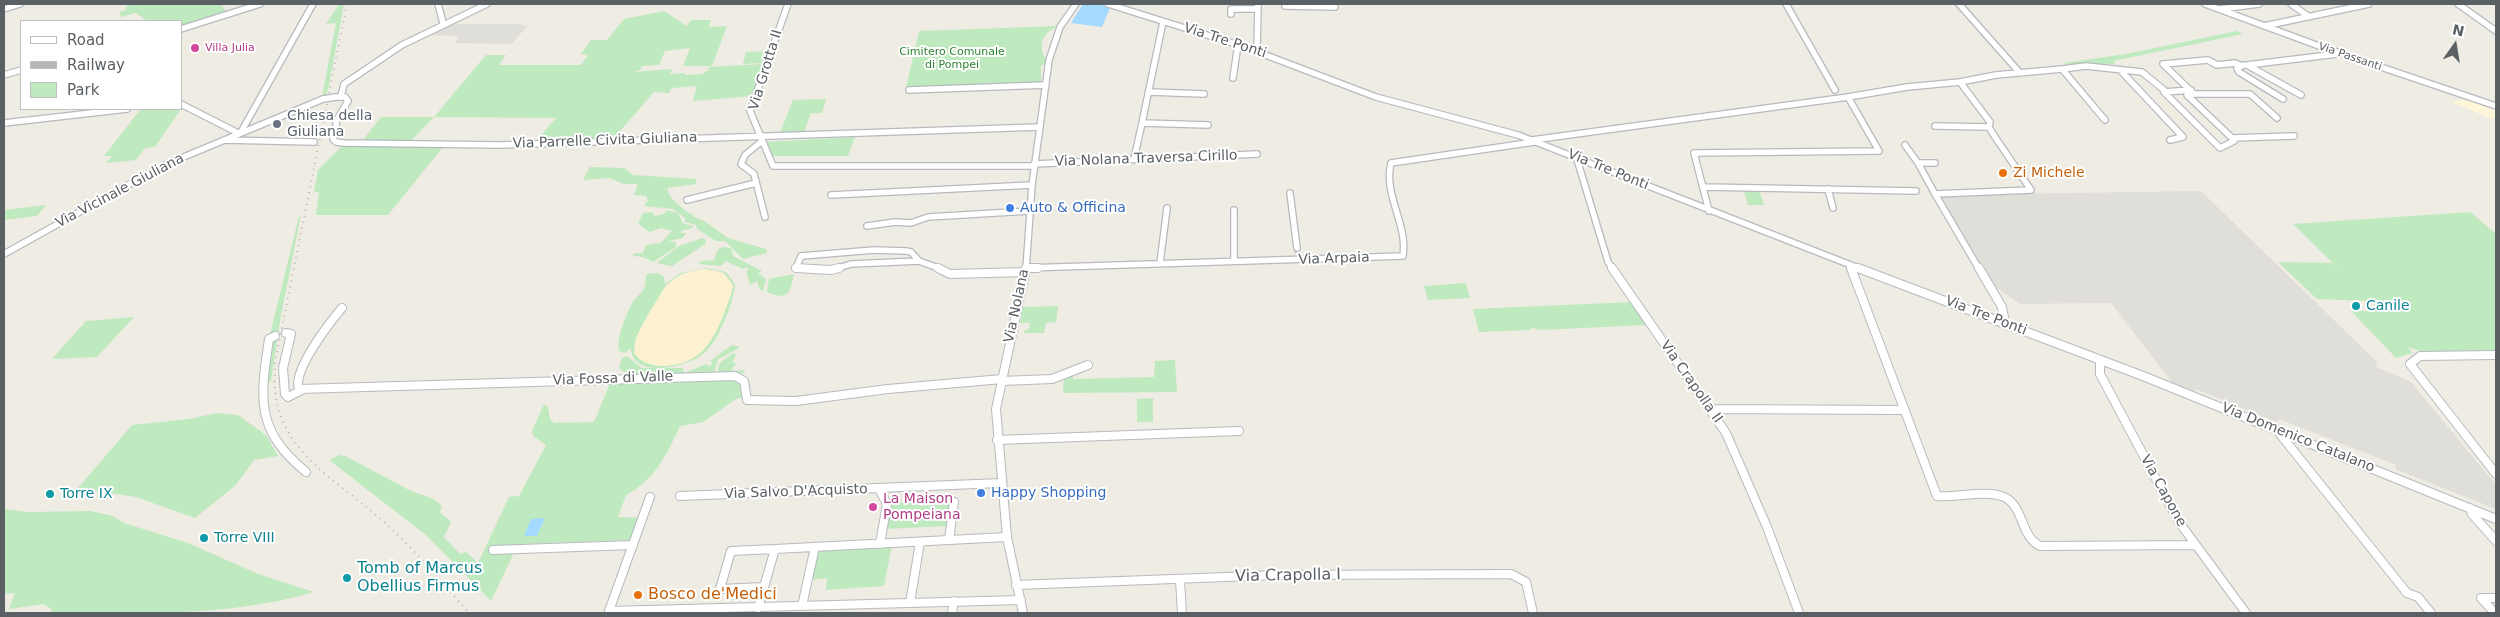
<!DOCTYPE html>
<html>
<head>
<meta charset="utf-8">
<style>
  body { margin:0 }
  #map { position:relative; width:2500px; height:617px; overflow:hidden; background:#efece3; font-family:"DejaVu Sans",sans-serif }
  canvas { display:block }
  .frame { position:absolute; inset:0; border:5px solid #5b6065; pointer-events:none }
  .legend { position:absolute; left:20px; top:20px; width:162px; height:90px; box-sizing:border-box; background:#fff; border:1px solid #bdbfc1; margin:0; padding:6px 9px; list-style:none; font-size:15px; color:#5b6065 }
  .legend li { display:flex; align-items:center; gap:10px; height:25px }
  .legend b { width:25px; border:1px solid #bdbfc1 }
  .north { position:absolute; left:2430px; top:20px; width:50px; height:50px; -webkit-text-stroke:4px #fff; paint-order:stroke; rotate:13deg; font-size:14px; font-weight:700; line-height:20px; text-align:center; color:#5b6065 }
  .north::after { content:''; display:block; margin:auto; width:18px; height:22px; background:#5b6065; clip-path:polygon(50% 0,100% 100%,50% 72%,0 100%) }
</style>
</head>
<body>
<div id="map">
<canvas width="2500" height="617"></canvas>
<div class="frame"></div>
<ul class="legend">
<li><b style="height:6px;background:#fff"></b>Road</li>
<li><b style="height:6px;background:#b5b6b6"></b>Railway</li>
<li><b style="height:14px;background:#bfe9be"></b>Park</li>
</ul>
<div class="north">N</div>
</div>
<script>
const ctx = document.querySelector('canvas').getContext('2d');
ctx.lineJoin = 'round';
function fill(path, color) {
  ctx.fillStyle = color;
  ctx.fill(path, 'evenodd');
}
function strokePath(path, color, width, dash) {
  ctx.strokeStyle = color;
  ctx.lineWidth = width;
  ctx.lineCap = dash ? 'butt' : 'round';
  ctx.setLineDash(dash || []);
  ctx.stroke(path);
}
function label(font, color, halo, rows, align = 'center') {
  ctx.font = font + ' "DejaVu Sans",sans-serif';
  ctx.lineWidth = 4;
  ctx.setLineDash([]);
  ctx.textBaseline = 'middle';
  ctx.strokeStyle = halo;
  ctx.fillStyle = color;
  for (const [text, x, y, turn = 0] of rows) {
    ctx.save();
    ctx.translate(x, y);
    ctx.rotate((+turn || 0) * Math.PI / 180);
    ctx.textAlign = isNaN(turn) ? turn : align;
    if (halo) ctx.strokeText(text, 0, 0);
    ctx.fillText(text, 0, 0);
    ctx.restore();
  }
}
fill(new Path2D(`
  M2469,99L2496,108V118L2492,119L2451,102Z`), '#fff5d9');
fill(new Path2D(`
  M445,24H518L527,26L512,44L455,43L459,36L424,35Z
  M2201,191L2377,362L2376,367L2411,382L2496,485V509L2395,469L2396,465L2279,419L2277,422L2195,389L2193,393L2174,385L2111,303L2020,304L1997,288L1989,278L1939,195Z`), '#e0ded8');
fill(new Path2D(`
  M134,4H221L227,13L181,28V21H147L136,13L121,17L119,12L126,10V6Z
  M339,4H344L329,85L326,97H322L336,23L326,24Z
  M664,11L687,26L691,20H711L709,27L727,26L712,66H683L690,48L665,51L659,65L642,66L640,70L633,72L672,69L670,74L685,73V75L703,74L704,72L708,71L709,67L764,64L753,96L693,101L697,86L672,88L669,93L654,92L613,139L536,141L556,118L434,117L410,142L362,141L381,117H434L486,55H506L499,65H581L588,55L581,54L591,40H607L624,19Z
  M1059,26C1042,32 1036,47 1048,62L1041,66V83L906,88L919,31Z
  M2237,31L2243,34L2113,61L2116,64L2067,66L2064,63L2126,54Z
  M769,51L764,63L743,64L746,52Z
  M826,99L822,113H811L804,132L780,133L793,100Z
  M181,109L155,147L145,148L136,160L106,163L112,156H104L140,110Z
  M855,137L848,156H770L764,142Z
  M343,145L443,147L388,215H316L319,192H314L318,170Z
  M590,167L624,168L633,175L696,179V184L667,188C668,197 680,207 688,212L686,213L692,214L694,217L704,221L728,238L766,249L767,253L743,259L725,241H716L697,229L696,225L685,222V218L673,209L644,206L648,201L646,196L634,195L638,184H624L609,178L583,180Z
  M1743,188L1759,189L1764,205H1748Z
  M46,205L37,216L4,220V210Z
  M667,210L678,213L683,223L695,227L681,231V233H686L683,238L668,241L676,242V247L653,262L643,257L634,256L632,254L643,253L646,245L661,243L672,231L661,228L650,232L638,224L643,213L652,212L655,216L664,214Z
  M2470,212L2496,234V352L2420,351L2408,347L2412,353L2396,358L2351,311H2380L2371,301L2317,299L2278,262L2332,263L2343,273L2293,224Z
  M301,215L281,315L271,381L266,382L270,335L299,216Z
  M703,238L706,240L705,244L672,266L657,263L679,246Z
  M723,247L731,248L733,256L762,271L758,273L766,279L763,291L759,289L757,281L750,285L746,271L749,270L747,267L743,269L726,261L721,266L699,264L701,261L714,260L718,249Z
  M706,268L726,272L735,284C733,304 719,341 703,354C688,367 632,380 631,348L625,353L619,351C616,338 627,312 634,300C637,296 642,293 644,288C647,283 644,279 647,274L658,273L664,277L665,284L681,273ZM705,269L719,271L685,362L666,366L634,347C636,332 663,286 675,278C684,272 695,270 705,269Z
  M794,274C790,294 788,301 767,292L769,279Z
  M1466,283L1470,298L1428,300L1424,286Z
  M1633,302L1648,323L1646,325L1540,330L1532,328L1530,330L1479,332L1473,309Z
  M1058,306L1056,322L1046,323L1044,333H1024L1025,330L1029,329L1030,323H1020L1023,307Z
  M134,317L97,357L52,359L86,321Z
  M732,345L740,347C732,352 726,355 718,359L714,373L635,376L632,372H624L619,368L622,358L627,356L642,368H683L684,373L706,364L709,366L713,363L710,361Z
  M734,353L736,355L732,362L737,364L733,367L732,371L745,370L744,373L718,372C718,361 725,359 734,353Z
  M1175,360L1177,392L1063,393L1064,376L1073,375V379L1154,377L1155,361Z
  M734,377L742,381L743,397L736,399L703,422L680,426C667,454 655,480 626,495L618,517L638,518L630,540L518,544L491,601L426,535L329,460L340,455L345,456C366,467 387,478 407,489C420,496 432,495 442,506L440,512L451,522L444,537L460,554L466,552L478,563L509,497L519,496L546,445L533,436L532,431L544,404L548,407L550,419L554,423L594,422L611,381Z
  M1153,398V422H1137V399Z
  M217,413L238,415L267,436L278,456L254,460L236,485L195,518L136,497L78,488L132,425L189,419Z
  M919,501V506L952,504L948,526L885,529L890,503Z
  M4,509L28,512L90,511L113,516L124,523L188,543L258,574L314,592C230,617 139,613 51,613L52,610L44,604L9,609L15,593L4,594Z
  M892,545L884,586L826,590L827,578L811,580L817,548Z`), '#bfe9be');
fill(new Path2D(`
  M705,269L724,273L733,285C732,295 727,304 724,314C711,346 698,366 660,366C649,365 640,362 634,353L637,335L666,285L682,274Z`), '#fdf1d1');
fill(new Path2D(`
  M1083,4H1099L1110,8L1102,27L1071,23Z
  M545,518L537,536H524L531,519Z`), '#a4daff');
strokePath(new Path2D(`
  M1297,248L1298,255`), '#cac9c4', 5.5, [5.5, 3]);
const minorFar1 = new Path2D(`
  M438,4L443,23
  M788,4L750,111L773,166H1034
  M1108,4L1242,46L1376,97L1518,135L1861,269
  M1286,4L1285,6L1335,7
  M1786,4L1835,90
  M1959,4L2020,73
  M2205,4L2319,46L2496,106
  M2291,4L2308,16
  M2458,4L2496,31
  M4,9L20,4
  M2220,9L2259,4
  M1231,14V9H1258
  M2264,26L2369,4
  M181,29L260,4
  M1257,51L1258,4
  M2244,65L2237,68L2239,72L2283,99
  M2242,66L2235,63L2217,65L2208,60L2163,64L2194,94H2250L2277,118
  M2121,71L2183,137L2170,140
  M4,75L21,70
  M1233,78L1238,44
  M909,90L1046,85
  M2191,90L2164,92L2220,148L2234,141L2232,138
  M1149,92L1204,94
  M2194,94L2187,95L2232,138L2294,136
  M2301,95L2247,65L2337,54
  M341,96L344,84L402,45L487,4
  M336,97H345L348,101L337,120L333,139L336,142L344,143L501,145L1039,127
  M181,104L238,133
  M2105,120L2062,69L2086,66L2142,72L2164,90
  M4,123L127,109
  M1142,123L1163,22
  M1935,126L1989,127
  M241,132L313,4
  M224,140L314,142
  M1532,140L1848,97
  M762,141L745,155L741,164L754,174L765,217
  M1905,145L1918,163
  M1576,156L1608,262L1613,269
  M1134,159L1142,123L1208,125
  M1935,163H1918L1935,194
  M1034,164L1257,154
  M1704,187L1916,191
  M1828,189L1833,208
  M1290,193L1297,248
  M831,195L1032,185
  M687,200L756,183
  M1234,210V261
  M1709,211L1694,153L1879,151L1848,97L1907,87L1960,82
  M867,226L895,222L911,223L928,217L1029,211
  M4,254L162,166L323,99
  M919,261L941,269
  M1160,263L1167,208
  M1850,265L1851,269
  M1026,268L1403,256C1408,224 1383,195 1391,163L1534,142
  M811,269L796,268L801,256L874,250L906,251L911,252L919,261
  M835,269L851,264L919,261
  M1026,269L1032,185L1049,60L1060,27L1076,4
  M1979,269L1935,194L2031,190L1993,134L1989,127L1990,122L1960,82L1996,75L2062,69`);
const minor = new Path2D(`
  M796,268L831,270L839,268
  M938,268L950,274L1025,272
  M1026,268H1038
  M1612,268L1726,433L1767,527L1799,613
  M1851,268L1937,496C1956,498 1987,489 2004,497C2024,506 2020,536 2040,546L2195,545
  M1858,268L2143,376L2496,519
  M1979,268L2002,307L2005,323
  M342,308C330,322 292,371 299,389L735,376L744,381L747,400L796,401L888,389L1002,379
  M286,333L291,334L283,368L285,394L288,397L302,390
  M275,336L269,339C260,399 255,430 306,472
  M2496,355L2420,356L2410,364L2496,474
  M2100,360V374L2179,522L2246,613
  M1001,381L1052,379L1088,365
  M1711,409L1902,410
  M2276,429L2407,593L2418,597L2431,613
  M997,440L1239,431
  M879,489L887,504L880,544
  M680,496L1001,483
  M650,497L609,611L1021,600
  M2470,508L2472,514L2496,541
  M949,540L954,502
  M493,550L633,545
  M1180,580L1182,613
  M1016,585L1278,575L1511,574L1526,582L1533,613
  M764,587L720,589L731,551L775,549
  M910,603L920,542
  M802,606L815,547
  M758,608L775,549L1007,537
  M952,613L954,601
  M1023,613L1007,537L996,409L1026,268
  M2495,613L2481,598H2496`);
strokePath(minorFar1, '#b6babf', 8);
strokePath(minor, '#b6babf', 10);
strokePath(minorFar1, '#fff', 5.5);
strokePath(minor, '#fff', 8);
strokePath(new Path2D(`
  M347,4L275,362C275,372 274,383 275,393C283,455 341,483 383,521C414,549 441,581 469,613`), '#b5b6b6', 2, [1, 5]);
const minorBridge = new Path2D(`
  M323,99L336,97`);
strokePath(minorBridge, '#b6babf', 8, []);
strokePath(minorBridge, '#fff', 5.5);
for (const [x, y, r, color] of [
  [195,48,5,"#d1479c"],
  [277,124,5,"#6b7280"],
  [2003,173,5,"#e8710a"],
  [1010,208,5,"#3f7fe0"],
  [2356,306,5,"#0f9aa8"],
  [981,493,5,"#3f7fe0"],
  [50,494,5,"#0f9aa8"],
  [873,507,5,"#d1479c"],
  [204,538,5,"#0f9aa8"],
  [347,578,5,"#0f9aa8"],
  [638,595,5,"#e8710a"]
]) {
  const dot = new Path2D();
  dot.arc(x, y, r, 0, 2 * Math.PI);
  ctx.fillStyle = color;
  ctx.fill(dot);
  strokePath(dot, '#fff', 2);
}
label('11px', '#b23c85', '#fff', [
  ["Villa Julia",205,48]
], 'left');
label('11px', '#2e8230', '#fff', [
  ["Cimitero Comunale",952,52],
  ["di Pompei",952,65]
]);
label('11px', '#5b6065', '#fff', [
  ["Via Passanti",2350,57,19]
]);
label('14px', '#5b6065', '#fff', [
  ["Via Tre Ponti",1225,41,18],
  ["Via Grotta II",766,70,-73],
  ["Via Parrelle Civita Giuliana",605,141,-2],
  ["Via Nolana Traversa Cirillo",1146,159,-2],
  ["Via Tre Ponti",1608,170,22],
  ["Via Vicinale Giuliana",120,191,-28],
  ["Via Arpaia",1334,259,-2],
  ["Via Nolana",1017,306,-78],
  ["Via Tre Ponti",1986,316,21],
  ["Via Fossa di Valle",613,379,-2],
  ["Via Crapolla II",1691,382,55],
  ["Via Domenico Catalano",2298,438,22],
  ["Via Capone",2163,491,61],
  ["Via Salvo D'Acquisto",796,492,-2]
]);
label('14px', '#5b616d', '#fff', [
  ["Chiesa della",287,116],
  ["Giuliana",287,132]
], 'left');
label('14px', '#c56008', '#fff', [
  ["Zi Michele",2013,173]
], 'left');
label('14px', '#366cbe', '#fff', [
  ["Auto & Officina",1020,208],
  ["Happy Shopping",991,493]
], 'left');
label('14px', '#0d838f', '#fff', [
  ["Canile",2366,306],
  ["Torre IX",60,494],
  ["Torre VIII",214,538]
], 'left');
label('14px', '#b23c85', '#fff', [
  ["La Maison",883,499],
  ["Pompeiana",883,515]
], 'left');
label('16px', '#0d838f', '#fff', [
  ["Tomb of Marcus",357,569],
  ["Obellius Firmus",357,587]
], 'left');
label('16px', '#5b6065', '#fff', [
  ["Via Crapolla I",1288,576,-1]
]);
label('16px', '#c56008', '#fff', [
  ["Bosco de'Medici",648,595]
], 'left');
</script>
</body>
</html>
